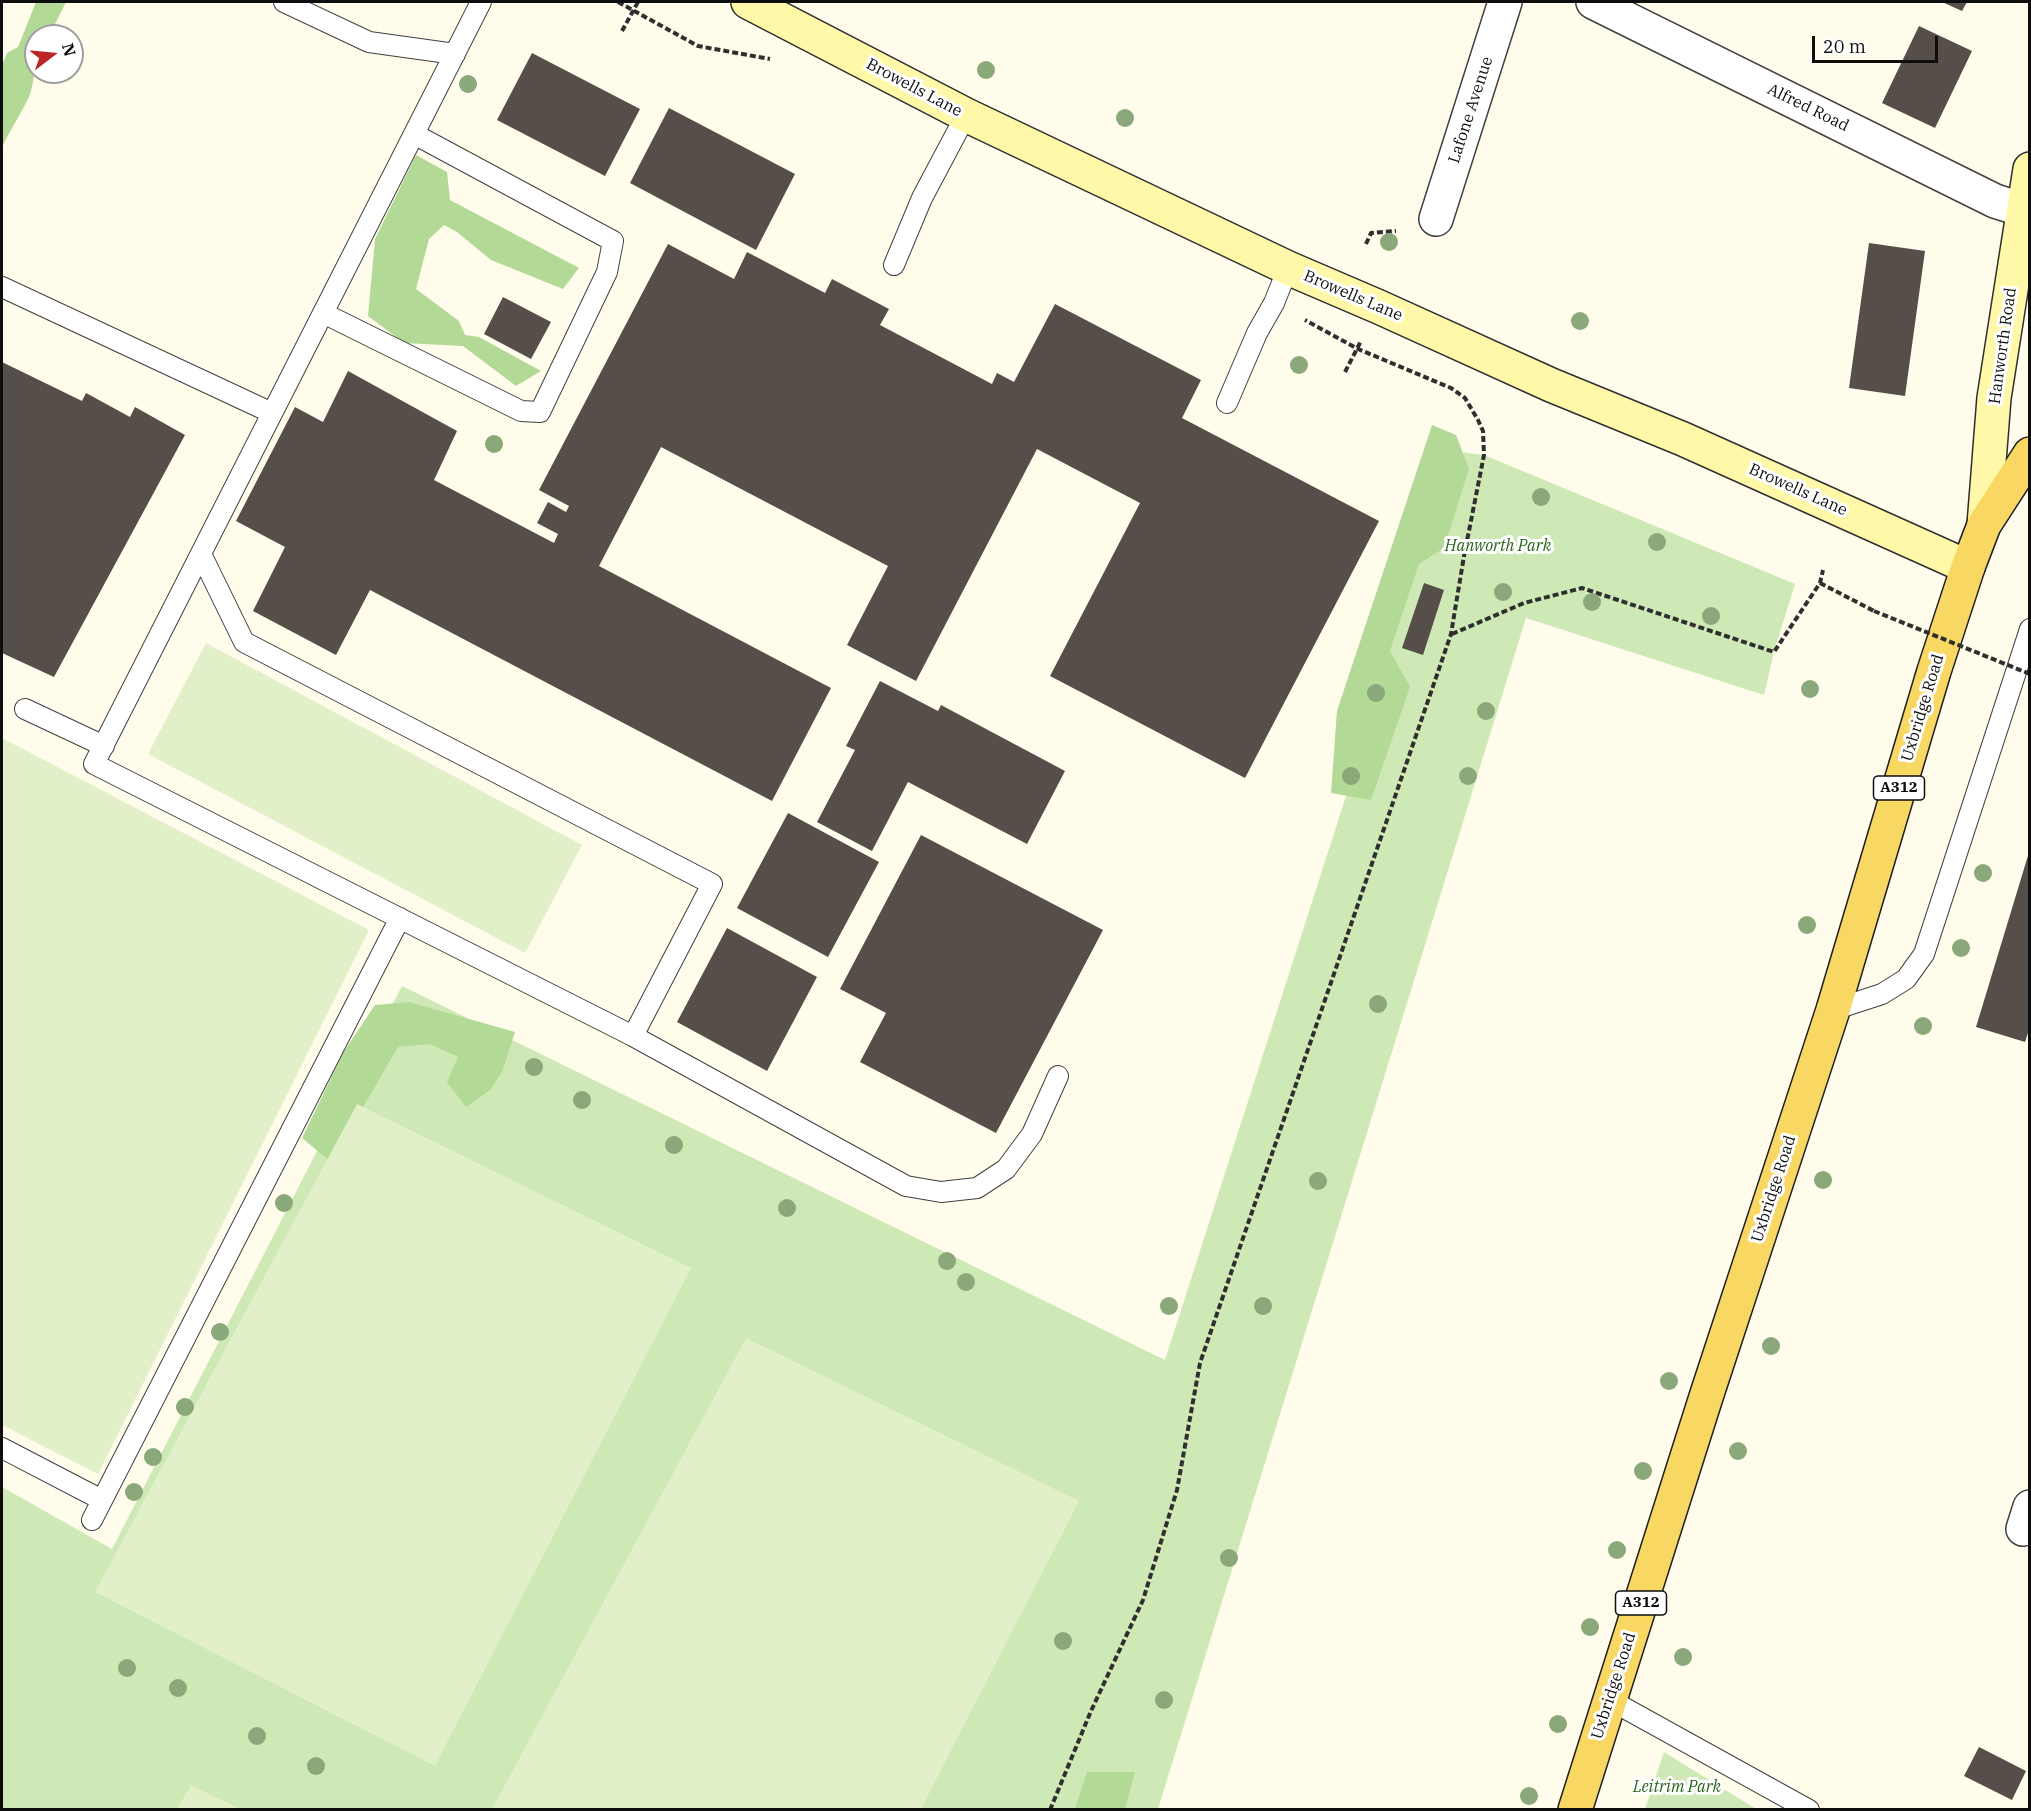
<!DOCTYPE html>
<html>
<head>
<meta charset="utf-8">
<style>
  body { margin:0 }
  #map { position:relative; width:2031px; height:1811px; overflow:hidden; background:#fffcec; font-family:"IBM Plex Serif",serif }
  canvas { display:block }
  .frame { position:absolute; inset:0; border:3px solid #0d0d0d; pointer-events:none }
  .north { position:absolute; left:24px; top:24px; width:60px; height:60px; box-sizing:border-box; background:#fff; border:2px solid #9e9e9e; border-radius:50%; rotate:74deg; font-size:16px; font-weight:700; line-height:24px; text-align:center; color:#0d0d0d }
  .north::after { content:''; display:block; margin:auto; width:21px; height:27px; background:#bc2528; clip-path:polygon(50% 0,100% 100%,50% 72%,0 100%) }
  .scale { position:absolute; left:1812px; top:36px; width:126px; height:27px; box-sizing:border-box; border:3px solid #0d0d0d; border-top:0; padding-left:8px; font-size:18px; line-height:21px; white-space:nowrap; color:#0d0d0d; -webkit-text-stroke:4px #fff; paint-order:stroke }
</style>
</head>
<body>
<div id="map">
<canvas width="2031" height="1811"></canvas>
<div class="frame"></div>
<div class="north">N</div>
<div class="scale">20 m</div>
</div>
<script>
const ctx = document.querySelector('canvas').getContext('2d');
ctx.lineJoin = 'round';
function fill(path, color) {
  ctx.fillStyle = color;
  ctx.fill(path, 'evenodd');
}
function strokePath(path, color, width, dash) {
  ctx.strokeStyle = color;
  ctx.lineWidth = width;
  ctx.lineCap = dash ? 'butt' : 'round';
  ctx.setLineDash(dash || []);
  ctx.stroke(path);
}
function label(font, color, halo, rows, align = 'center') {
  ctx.font = font + ' "IBM Plex Serif",serif';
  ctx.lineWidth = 6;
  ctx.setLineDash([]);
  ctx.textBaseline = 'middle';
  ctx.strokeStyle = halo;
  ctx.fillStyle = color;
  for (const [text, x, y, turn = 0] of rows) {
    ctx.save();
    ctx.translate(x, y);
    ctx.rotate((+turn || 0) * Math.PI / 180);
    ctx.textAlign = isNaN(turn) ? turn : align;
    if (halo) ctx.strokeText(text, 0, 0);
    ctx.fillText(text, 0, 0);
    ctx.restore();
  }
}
fill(new Path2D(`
  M1452,451L1484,455L1795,584L1774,652L1764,695L1526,618L1158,1809H2V1487L112,1549L402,986L1165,1360L1390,659L1380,654Z
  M1664,1752L1756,1809H1645Z`), '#cfe9b6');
fill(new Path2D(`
  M36,2H66L49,36H36C36,51 35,84 29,97C21,114 10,130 2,147V65L7,53L18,47Z
  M416,155L447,172L450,200L579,268L563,289L491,260L457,232L444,225L429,239L416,289L459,321L465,335L479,337L541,371L516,386L463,346L404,343L368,316L375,239Z
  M1432,425L1456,435L1469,469L1444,548L1419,564L1390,651L1410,687L1371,800L1331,793L1337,711Z
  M409,1002L515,1032L502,1072L490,1090L466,1107L447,1082L458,1057L430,1044L398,1047L331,1162L302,1138L343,1053L375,1005Z
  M1087,1772H1135L1125,1809H1075Z`), '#b2da96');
fill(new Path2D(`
  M206,643L582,845L525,953L148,754Z
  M2,738L369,930L98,1474L2,1425Z
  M357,1104L691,1268L435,1766L95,1592Z
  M746,1338L1079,1501L921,1809H492Z
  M191,1785L240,1809H177Z`), '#e1f0c8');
fill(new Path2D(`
  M1942,2H1967L1962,11Z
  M1919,26L1972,51L1935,128L1882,103Z
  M532,53L640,109L605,176L497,120Z
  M669,108L795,174L756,250L630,183Z
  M1869,243L1925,251L1905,396L1849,388Z
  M668,244L734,279L747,252L825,293L832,279L889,309L880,325L992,384L997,373L1014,382L1055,304L1201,380L1182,418L1379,521L1245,778L1050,676L1140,503L1037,449L916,681L847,645L888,566L661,447L599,566L831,688L772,801L370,590L336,655L253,611L285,547L236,521L295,407L323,422L348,371L457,431L434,480L554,543L558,534L537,523L548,502L566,512L569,506L539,490Z
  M503,297L551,322L531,359L484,334Z
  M2,362L82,401L86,393L130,417L135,407L185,435L54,677L2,653Z
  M1424,583L1444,590L1423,655L1402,648Z
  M880,681L938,711L941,705L1065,771L1027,844L908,782L872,851L817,822L855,750L846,746Z
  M788,813L879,862L828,957L737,908Z
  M921,835L1103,930L996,1133L860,1062L886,1013L840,989Z
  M2030,849V1027L2025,1042L1976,1027Z
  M727,928L817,977L767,1071L677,1022Z
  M1979,1747L2026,1771L2012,1800L1964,1776Z`), '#554e49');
const lane = new Path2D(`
  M284,2L369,42L455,54
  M481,2L94,764L633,1036L906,1186L941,1192L977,1188L1006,1169L1032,1134L1058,1076
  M894,265L922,198L966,115
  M2,287L272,413
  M323,313L521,411L540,412L607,272L613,241L414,134
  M1227,403L1257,333L1274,303L1288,268
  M201,554L244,642L712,884L633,1036
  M25,709L104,746
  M1833,1010L1882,994L1906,979L1924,954L2030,629
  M2,1448L102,1500
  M92,1520L400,918
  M1610,1700L1809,1810`);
const street = new Path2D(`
  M1593,2L1995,201L2023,210
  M1436,219L1505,2
  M2023,1529L2030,1507`);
const secondary = new Path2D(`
  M748,2L966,115L1288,268L1379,307L1551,385L1683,439L1968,567
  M1984,525L1994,398L2030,169`);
const primary = new Path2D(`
  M1575,1810L1706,1397L1833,1010L1934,671L1968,567L1984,525L2030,454`);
strokePath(lane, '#404040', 22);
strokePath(street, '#404040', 36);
strokePath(secondary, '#2f2f2f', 36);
strokePath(primary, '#1e1e1e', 36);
strokePath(new Path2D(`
  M618,2L698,46L770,59
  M622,31L638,2
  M1366,244L1371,233L1396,231
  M1345,372L1361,341
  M1820,583L1874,611
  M1452,634L1524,603L1582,588L1774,652L1820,583L1823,570
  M1050,1810L1091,1711L1143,1600L1177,1490L1200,1363L1451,634L1464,556L1484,455L1483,431L1478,420L1465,398L1451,388L1358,349L1305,320`), '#2f2f2f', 4, [6, 3]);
strokePath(lane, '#fff', 20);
strokePath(street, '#fff', 33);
strokePath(secondary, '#fff8a8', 33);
strokePath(primary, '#f8d863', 33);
strokePath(new Path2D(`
  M1874,611L2030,674`), '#2f2f2f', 4, [6, 3]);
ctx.fillStyle = '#8aa87a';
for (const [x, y] of [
  [986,70],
  [468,84],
  [1125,118],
  [1389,242],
  [1580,321],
  [1299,365],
  [494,444],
  [1541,497],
  [1657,542],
  [1503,592],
  [1592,602],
  [1711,616],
  [1810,689],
  [1376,693],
  [1486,711],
  [1351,776],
  [1468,776],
  [1983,873],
  [1807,925],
  [1961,948],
  [1378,1004],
  [1923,1026],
  [534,1067],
  [582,1100],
  [674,1145],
  [1823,1180],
  [1318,1181],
  [284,1203],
  [787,1208],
  [947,1261],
  [966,1282],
  [1169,1306],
  [1263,1306],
  [220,1332],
  [1771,1346],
  [1669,1381],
  [185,1407],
  [1738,1451],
  [153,1457],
  [1643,1471],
  [134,1492],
  [1617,1550],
  [1229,1558],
  [1590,1627],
  [1063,1641],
  [1683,1657],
  [127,1668],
  [178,1688],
  [1164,1700],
  [1558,1724],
  [257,1736],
  [316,1766],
  [1529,1796]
]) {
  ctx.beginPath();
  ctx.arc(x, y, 9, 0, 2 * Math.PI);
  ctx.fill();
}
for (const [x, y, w] of [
  [1899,788,51],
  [1641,1603,51]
]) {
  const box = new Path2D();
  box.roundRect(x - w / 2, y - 12, w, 24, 4.5);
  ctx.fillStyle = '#fff';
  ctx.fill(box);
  strokePath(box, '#0d0d0d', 1.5);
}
label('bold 15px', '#0d0d0d', null, [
  ["A312",1899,788],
  ["A312",1641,1603]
]);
label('16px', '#0d0d0d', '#fff', [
  ["Browells Lane",914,88,28],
  ["Alfred Road",1808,108,26],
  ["Lafone Avenue",1471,110,-72],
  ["Browells Lane",1353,296,23],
  ["Hanworth Road",2003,346,-82],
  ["Browells Lane",1798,490,24],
  ["Uxbridge Road",1923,708,-73],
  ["Uxbridge Road",1774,1189,-72],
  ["Uxbridge Road",1614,1686,-72]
]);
label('italic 16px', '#2a641d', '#fff', [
  ["Hanworth Park",1498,546],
  ["Leitrim Park",1677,1787]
]);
</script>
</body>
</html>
